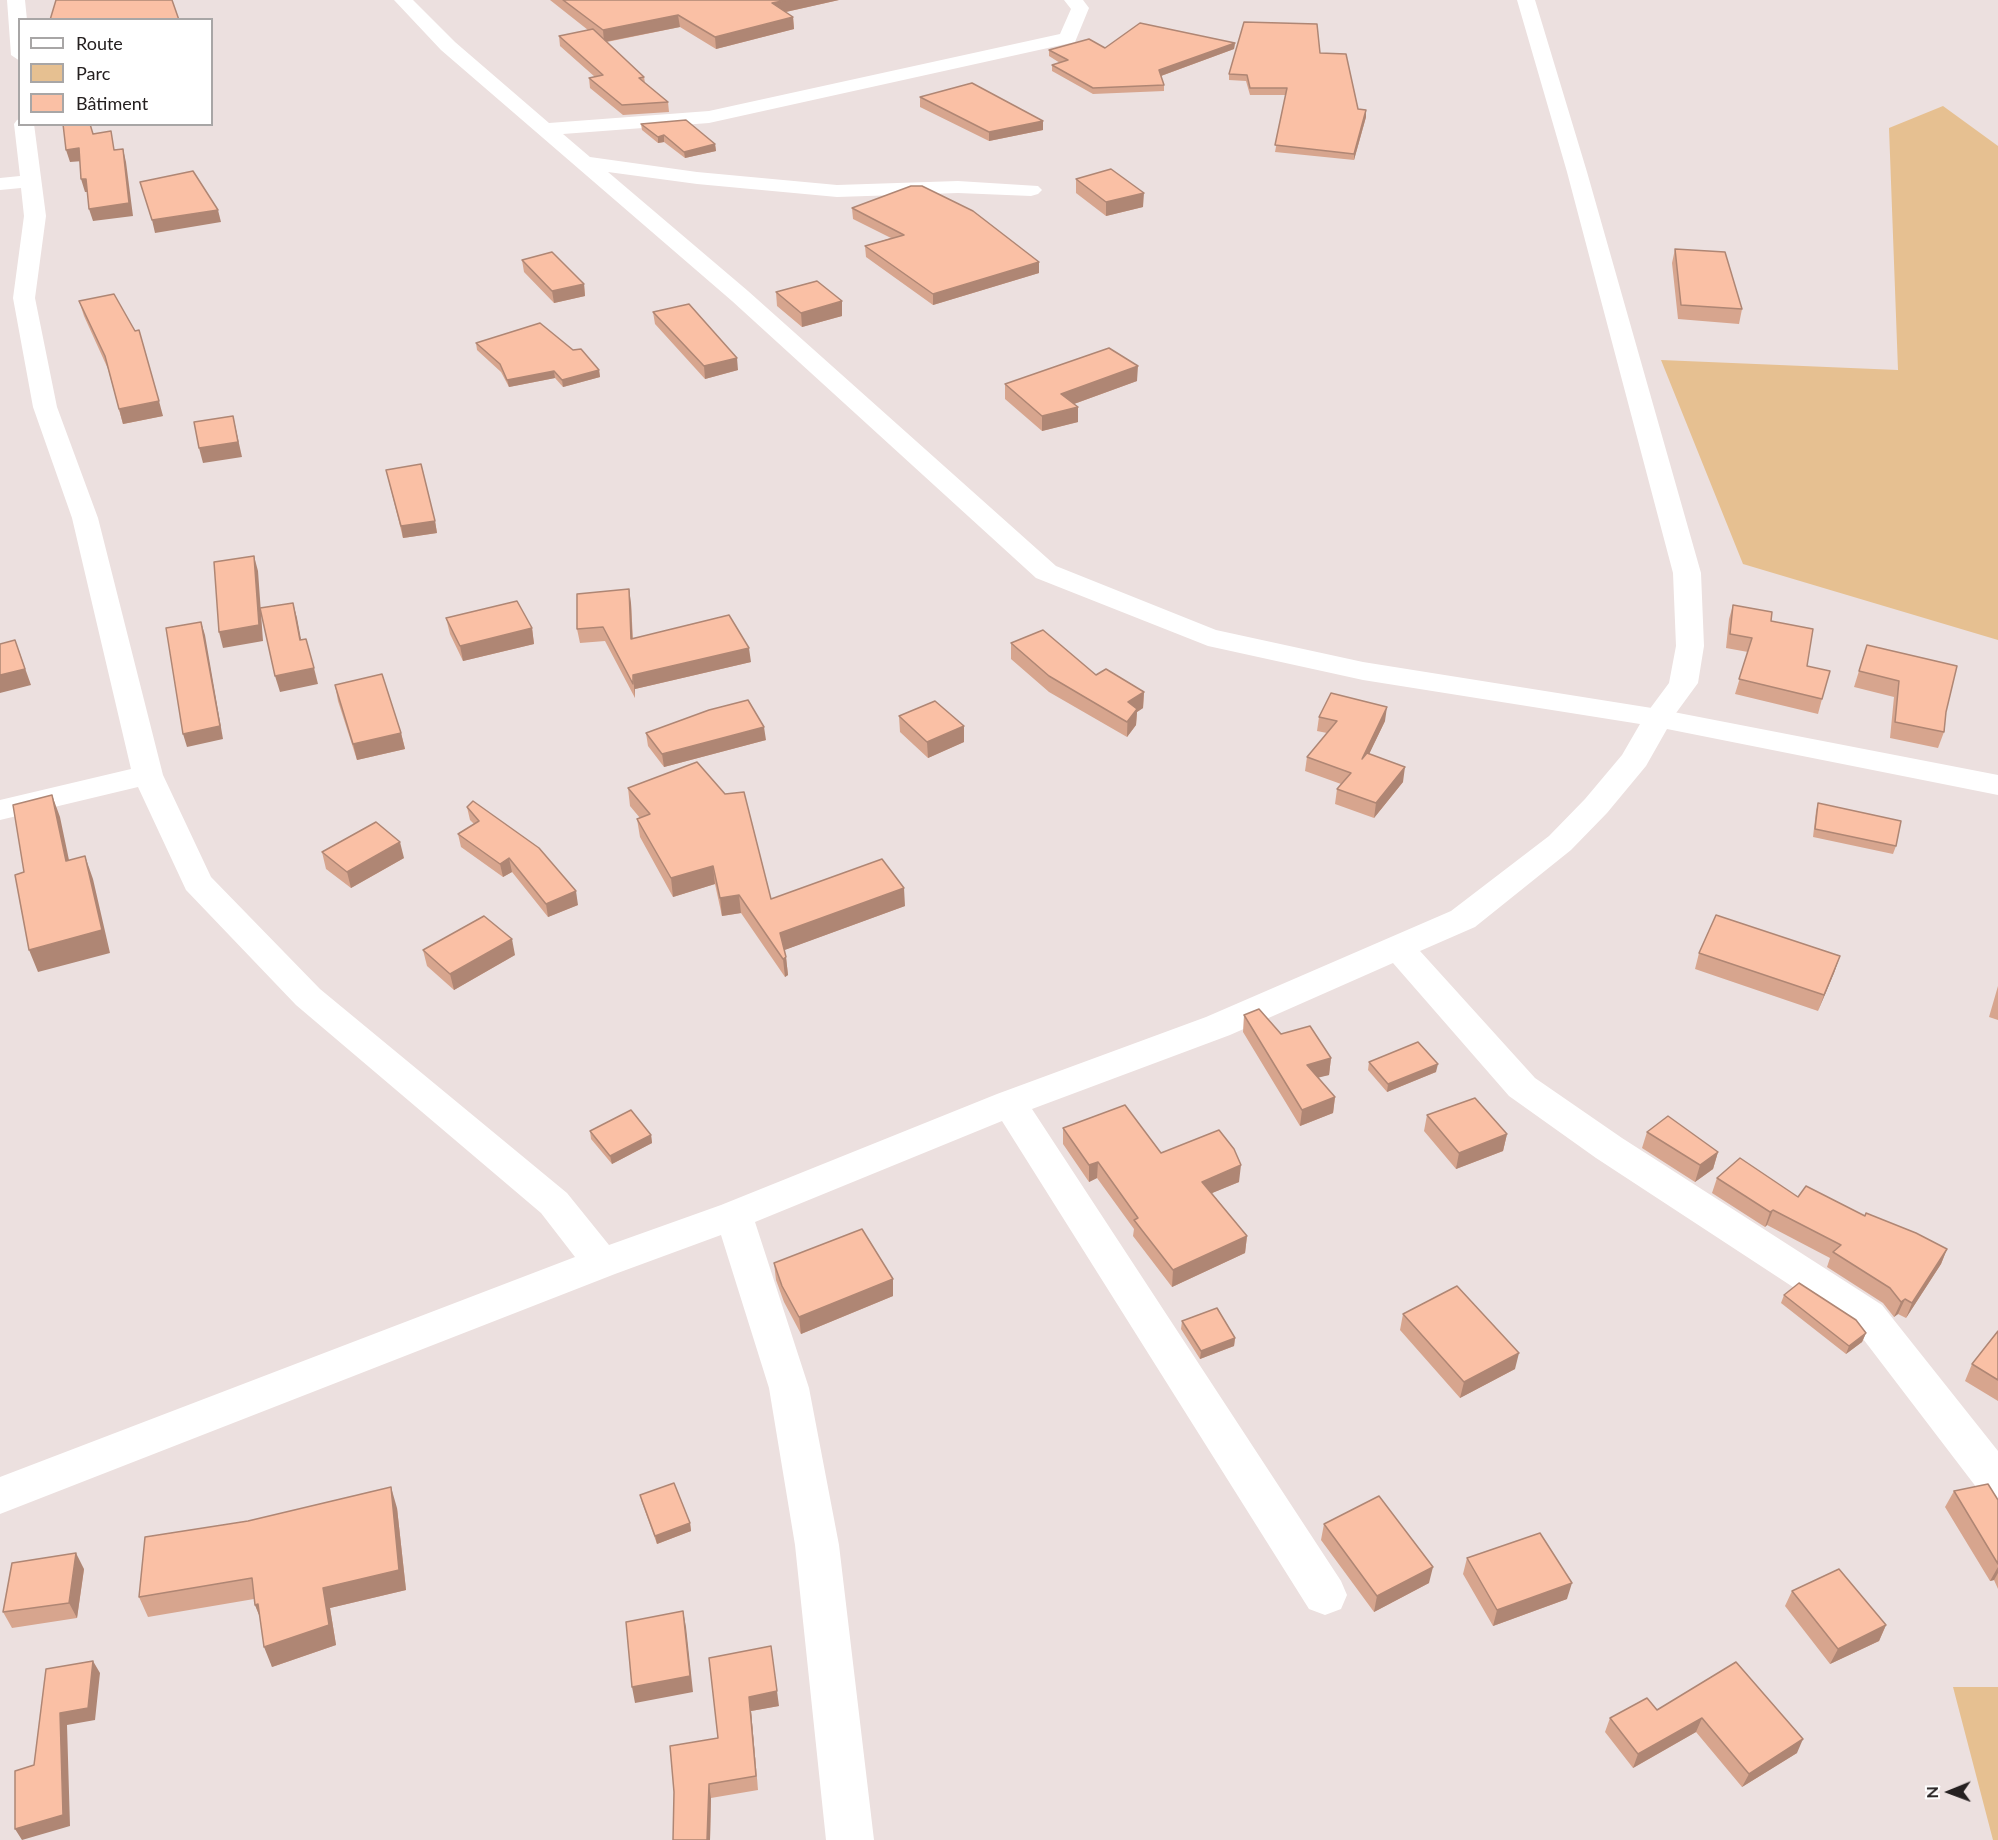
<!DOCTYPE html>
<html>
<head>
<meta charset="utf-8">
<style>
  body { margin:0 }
  #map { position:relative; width:1998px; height:1840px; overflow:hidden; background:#ece0df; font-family:Lato,sans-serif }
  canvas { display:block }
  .legend { position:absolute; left:18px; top:18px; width:195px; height:108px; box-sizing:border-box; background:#fff; border:2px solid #a8a6a6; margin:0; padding:8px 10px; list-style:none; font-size:18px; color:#252020 }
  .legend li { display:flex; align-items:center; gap:12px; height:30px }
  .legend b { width:30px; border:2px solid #a8a6a6 }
  .north { position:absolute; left:1920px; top:1762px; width:60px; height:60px; -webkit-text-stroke:4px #fff; paint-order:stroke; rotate:269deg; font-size:16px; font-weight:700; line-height:24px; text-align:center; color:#252020 }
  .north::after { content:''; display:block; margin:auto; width:21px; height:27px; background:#252020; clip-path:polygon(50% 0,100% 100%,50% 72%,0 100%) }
</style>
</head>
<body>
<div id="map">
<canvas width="1998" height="1840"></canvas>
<ul class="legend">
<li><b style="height:8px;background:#fff"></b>Route</li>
<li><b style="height:16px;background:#e6c091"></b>Parc</li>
<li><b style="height:16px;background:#fac0a5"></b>Bâtiment</li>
</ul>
<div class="north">N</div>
</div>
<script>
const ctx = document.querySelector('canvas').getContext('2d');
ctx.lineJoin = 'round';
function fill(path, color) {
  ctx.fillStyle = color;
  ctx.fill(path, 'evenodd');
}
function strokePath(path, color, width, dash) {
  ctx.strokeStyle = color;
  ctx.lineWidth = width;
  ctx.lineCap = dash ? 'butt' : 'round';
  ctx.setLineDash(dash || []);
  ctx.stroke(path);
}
fill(new Path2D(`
  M1943,106L1998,146V640L1743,564L1661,360L1898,370L1889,128Z
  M1953,1687H1998V1840H1993Z`), '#e6c091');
fill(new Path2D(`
  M7,0H25L27,20H20V61L11,55Z
  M394,0H413L455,42L549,123L709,111L1060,34L1071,9L1064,0H1083L1089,8L1075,42L709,123L563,134L590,157L697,172L837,185L958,181L1038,186L1042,190L1038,194L1031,196L958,193L837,197L697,184L608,172L748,291L1056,566L1216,630L1363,662L1658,709L1998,775V795L1667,729L1646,766L1607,813L1571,850L1475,927L1420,951L1535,1078L1622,1138L1882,1305L1998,1451V1501L1983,1496L1854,1327L1596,1158L1509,1096L1393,963L1230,1035L1032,1109L1341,1581L1347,1595L1341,1609L1325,1615L1309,1609L1002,1121L755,1222L809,1388L839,1545L874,1840H826L795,1545L769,1388L721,1235L615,1274L0,1514V1477L575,1257L541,1213L296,1005L186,890L138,787L0,820V800L131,769L72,518L33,407L13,298L24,216L21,188L0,190V178L20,176L14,124L17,120L20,119V124H34L46,216L35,298L57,407L98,518L163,775L211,877L320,989L567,1193L609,1245L721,1205L997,1094L1206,1017L1451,911L1549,836L1585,799L1622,755L1640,724L1363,680L1208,646L1036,578L732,301L441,50Z`), '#fff');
fill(new Path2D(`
  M1517,0H1535L1587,172L1701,573L1704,646L1698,683L1668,724L1658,727L1648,724L1643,718L1669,683L1676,646L1673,573L1567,172Z`), '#fff');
fill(new Path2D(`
  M550,0H839L786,12L793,17L794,29L716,49L680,27L607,42L644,77L645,83L668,102L669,112L623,115L590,88L589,78L595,77L560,46L559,36L588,30Z
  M1235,43L1234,49L1161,76L1164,85V91L1093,94L1052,71V65L1060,63L1049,56V50Z
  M1320,53L1358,109L1366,110V117L1354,160L1275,152L1286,95H1250L1246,81L1229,80V74Z
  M920,97L1043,121V130L989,141L920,107Z
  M641,124L715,144L716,151L685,158L664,142L658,143L642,130Z
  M1076,179L1143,207L1106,216L1076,193Z
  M852,208L1039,273L933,305L866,257L865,246L891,238L853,219Z
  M1675,249L1742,309L1739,324L1678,319L1672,263Z
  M522,260L584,284L585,296L554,303L524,272Z
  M776,292L842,316L802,327L777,306Z
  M79,301L163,416L123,424L108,369L84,316Z
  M653,312L738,370L705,379L655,324Z
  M476,343L573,350L599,370L600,377L563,387L555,378L509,387L501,372L477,350Z
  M1137,381L1074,404L1078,407V422L1042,431L1005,399V384Z
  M386,470L435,521L437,533L403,538Z
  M631,603L633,639L751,662L635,689V698L605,641L580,643L577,629Z
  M1733,605L1771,621L1807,666L1822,699L1818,714L1735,694L1748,652L1726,648L1729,619Z
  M446,618L532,628L534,644L463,661L450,634Z
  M1011,643L1144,692L1143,708L1137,712L1136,725L1127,737L1049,692L1011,659Z
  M1867,645L1946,712L1944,732L1938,748L1890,738L1894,697L1854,687Z
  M335,685L401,733L405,749L357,760L338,701Z
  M899,716L964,726V742L928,758L900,732Z
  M1319,717L1385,721L1369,754L1403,782L1374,818L1335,804L1337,789L1341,784L1305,771L1307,757L1327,733L1317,731Z
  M646,733L766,740L664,767L648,746Z
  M628,788L771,899L905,906L784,950L786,957L788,975L785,977L741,913L722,916L715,884L673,897L640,837L637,819L640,818L630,806Z
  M1818,803L1896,846L1893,854L1813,837L1816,811Z
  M467,807L578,905L548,917L512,872L503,877L461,847L458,834L474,824L470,820Z
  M322,852L404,858L351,888L326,869Z
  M423,950L515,955L454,990L427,966Z
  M1699,953L1840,956L1834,973L1818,1011L1695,969Z
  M1998,986V1020L1989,1017Z
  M1244,1015L1331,1058L1329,1075L1318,1077L1335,1097L1333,1113L1300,1126L1243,1032Z
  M1369,1062L1436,1072L1387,1092L1368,1070Z
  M1427,1115L1507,1134L1503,1151L1456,1169L1424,1131Z
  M1063,1128L1161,1153L1239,1182L1212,1193L1247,1236L1245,1253L1172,1287L1133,1236L1134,1229L1097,1178L1089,1182L1063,1144Z
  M590,1131L651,1135L652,1143L612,1164L591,1139Z
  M1647,1132L1718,1152L1713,1169L1695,1182L1642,1148Z
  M1717,1178L1798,1197L1865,1216L1947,1249L1941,1264L1906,1318L1898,1314L1894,1317L1883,1303L1827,1267L1830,1258L1767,1225L1765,1227L1712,1193Z
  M774,1263L893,1296L801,1334L784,1302L776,1280Z
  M1784,1295L1866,1333L1862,1342L1846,1354L1781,1303Z
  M1403,1314L1515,1369L1460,1398L1400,1330Z
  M1182,1321L1235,1338L1234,1346L1200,1359L1181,1329Z
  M1998,1331V1401L1965,1381L1972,1364Z
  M1954,1491L1998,1500V1589L1994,1580L1990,1581L1945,1507Z
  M640,1495L690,1523L691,1531L657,1544L642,1503Z
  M397,1508L406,1590L330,1608L336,1645L272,1667L260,1617L255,1605L254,1599L148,1617L139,1597Z
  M1324,1524L1429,1583L1374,1612L1321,1540Z
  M1467,1558L1567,1599L1493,1626L1463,1574Z
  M84,1569L77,1618L12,1628L3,1612Z
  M1792,1591L1886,1625L1879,1641L1830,1664L1785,1606Z
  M709,1658L779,1706L751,1711L758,1790L711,1798L710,1840H673L718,1738Z
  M1736,1662L1797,1753L1742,1787L1696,1732L1633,1768L1605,1732L1610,1718L1657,1710Z`), '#d7a58e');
fill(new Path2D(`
  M787,0H839L772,15V3Z
  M678,15L680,27L604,42L603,30Z
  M793,17L794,29L716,49L715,37Z
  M1235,43L1234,49L1158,77L1159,70Z
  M1366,110V117L1354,160V154Z
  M1043,121V130L989,141V132Z
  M664,135V142L658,143V137Z
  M715,144L716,151L685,158L684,152Z
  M79,148L83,161L70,162L66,150Z
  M123,149L126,162L133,216L93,221L89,209Z
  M81,179H86L89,192H85Z
  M1144,193L1143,207L1106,216V202Z
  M218,210L221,222L155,233L152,220Z
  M1039,262V273L933,305V294Z
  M584,284L585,296L554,303L552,291Z
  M842,301V316L802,327L801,313Z
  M737,358L738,370L705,379L704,366Z
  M1138,366L1137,381L1060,409L1061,394Z
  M599,370L600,377L563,387L562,380Z
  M554,371L555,378L509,387L507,380Z
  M159,401L163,416L123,424L119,409Z
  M1078,407V422L1042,431V416Z
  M233,416L242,457L203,463L199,448Z
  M435,521L437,533L403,538L401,526Z
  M254,556L258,571L263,641L223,648L219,632Z
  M629,589L631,603L633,653L631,639Z
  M293,603L297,618L304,655L300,640Z
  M201,622L205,635L223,739L187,747L183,734Z
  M532,628L534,644L463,661L460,646Z
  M15,640L31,685L0,693V675Z
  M749,648L751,662L635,689V698L633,675Z
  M314,668L318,684L280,692L275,676Z
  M1144,692L1143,708L1137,712L1136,725L1127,737L1128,702Z
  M1387,707L1385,721L1360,773L1362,759Z
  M964,726V742L928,758L927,742Z
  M764,727L766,740L664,767L662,754Z
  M401,733L405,749L357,760L353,744Z
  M1405,767L1403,782L1374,818L1376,803Z
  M52,795L60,817L74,884L66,861Z
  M400,842L404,858L351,888L347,872Z
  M85,856L93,879L110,953L38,972L29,950Z
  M509,858L512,872L503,877L500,864Z
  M713,866L715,884L673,897L671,878Z
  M904,888L905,906L782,951L780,933Z
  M576,891L578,905L548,917L546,904Z
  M739,895L741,913L722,916L720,898Z
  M512,939L515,955L454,990L450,974Z
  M1840,956L1834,973L1818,1011L1824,995Z
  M786,957L788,975L785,977L783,959Z
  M1331,1058L1329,1075L1305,1081L1307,1065Z
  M1438,1064L1436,1072L1387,1092L1388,1084Z
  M1335,1097L1333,1113L1300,1126L1302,1110Z
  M1507,1134L1503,1151L1456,1169L1459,1153Z
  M651,1135L652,1143L612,1164L610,1156Z
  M1718,1152L1713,1169L1695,1182L1700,1165Z
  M1098,1162L1097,1178L1089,1182V1165Z
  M1241,1165L1239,1182L1200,1198L1202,1182Z
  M1773,1210L1767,1225L1765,1227L1770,1212Z
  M1247,1236L1245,1253L1172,1287L1173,1270Z
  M1947,1249L1941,1264L1906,1318L1912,1303Z
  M893,1279V1296L801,1334L799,1317Z
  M1905,1299L1898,1314L1894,1317L1901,1302Z
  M1866,1333L1862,1342L1846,1354L1849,1346Z
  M1235,1338L1234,1346L1200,1359L1201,1351Z
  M1519,1353L1515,1369L1460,1398L1464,1382Z
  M391,1487L397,1508L406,1590L330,1608L336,1645L272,1667L264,1647L323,1588Z
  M690,1523L691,1531L657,1544L655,1536Z
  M76,1553L84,1569L77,1618L69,1603Z
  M1433,1567L1429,1583L1374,1612L1377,1596Z
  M1998,1567V1573L1994,1580L1990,1581Z
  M1572,1583L1567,1599L1493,1626L1497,1610Z
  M258,1604L263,1625L255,1605Z
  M683,1611L686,1627L693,1692L635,1703L632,1687Z
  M1886,1625L1879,1641L1830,1664L1838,1649Z
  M93,1661L100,1673L95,1720L67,1725L70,1826L22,1840L15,1829L60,1713Z
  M777,1691L779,1706L751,1711L758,1790L749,1697Z
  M1702,1718L1696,1732L1633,1768L1638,1754Z
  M1803,1739L1797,1753L1742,1787L1749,1774Z
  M709,1784L711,1798L710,1840H707Z`), '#af8674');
const building = new Path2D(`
  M56,0H172L179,20H50Z
  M563,0H787L772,3L793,17L715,37L678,15L603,30Z
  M1244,22L1317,24L1320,53L1346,54L1358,109L1366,110L1354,154L1275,145L1287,88H1250L1247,75L1229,74Z
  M1140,23L1235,43L1159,70L1164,85L1093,88L1052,65L1068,60L1049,50L1089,39L1105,48Z
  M593,29L644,77L639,78L668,102L622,105L589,78L603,75L559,36Z
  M972,83L1043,121L989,132L920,97Z
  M686,120L715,144L684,152L664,135L658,137L641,124Z
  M63,124H90L93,134L111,131L114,150L123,149L129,203L89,209L86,179H81L79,148L66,150Z
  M1111,169L1144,193L1106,202L1076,179Z
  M193,171L218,210L152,220L140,182Z
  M911,186H922L973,211L1039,262L933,294L865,246L904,235L852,208Z
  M1675,249L1725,252L1742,309L1681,305Z
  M552,252L584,284L552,291L522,260Z
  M817,281L842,301L801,313L776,292Z
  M114,294L135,331L139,330L159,401L119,409L105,356L79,301Z
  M689,304L737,358L704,366L653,312Z
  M540,323L573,350L581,349L599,370L562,380L554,371L507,380L500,364L476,343Z
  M1109,348L1138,366L1061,394L1078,407L1042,416L1005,384Z
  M233,416L238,442L199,448L194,422Z
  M421,464L435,521L401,526L386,470Z
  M254,556L259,625L219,632L214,562Z
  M629,589L631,639L729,615L749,648L633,675V684L603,627L577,629V594Z
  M517,601L532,628L460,646L446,618Z
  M293,603L300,640L306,639L314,668L275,676L260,608Z
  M1733,605L1772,612L1771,621L1813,629L1807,666L1830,671L1822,699L1739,679L1752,638L1730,634Z
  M201,622L220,726L183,734L166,628Z
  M1043,630L1096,675L1106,669L1144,692L1128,702L1137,709L1127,722L1049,676L1011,643Z
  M15,640L25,669L0,675V644Z
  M1867,645L1957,666L1946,712L1944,732L1895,722L1899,681L1859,671Z
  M382,674L401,733L353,744L335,685Z
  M1331,693L1387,707L1362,759L1367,753L1405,767L1376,803L1337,789L1351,773L1307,757L1337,721L1319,717Z
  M748,700L764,727L662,754L646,733L709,710Z
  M935,701L964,726L927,742L899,716Z
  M697,762L725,794L744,792L771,899L882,859L904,888L780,933L786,957L783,959L739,895L720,898L713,866L671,878L637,819L650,814L628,788Z
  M52,795L66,861L85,856L102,930L29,950L15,875L24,872L13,805Z
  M473,801L539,848L576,891L546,904L509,858L500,864L458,834L479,821L467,807Z
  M1818,803L1901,821L1896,846L1815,829Z
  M376,822L400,842L347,872L322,852Z
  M1716,915L1840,956L1824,995L1699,953Z
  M484,916L512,939L450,974L423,950Z
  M1259,1009L1281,1034L1310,1026L1331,1058L1307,1065L1335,1097L1302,1110L1244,1015Z
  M1418,1042L1438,1064L1388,1084L1369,1062Z
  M1475,1098L1507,1134L1459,1153L1427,1115Z
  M1125,1105L1161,1153L1219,1130L1234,1149L1241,1165L1202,1182L1247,1236L1173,1270L1134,1220L1138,1218L1098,1162L1089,1165L1063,1128Z
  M631,1110L651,1135L610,1156L590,1131Z
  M1668,1116L1718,1152L1700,1165L1647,1132Z
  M1740,1158L1798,1197L1806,1186L1865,1216L1866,1213L1916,1233L1947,1249L1912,1303L1905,1299L1901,1302L1890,1288L1833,1252L1841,1245L1773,1210L1770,1212L1717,1178Z
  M862,1229L893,1279L799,1317L782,1286L774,1263Z
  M1799,1283L1856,1320L1866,1333L1849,1346L1784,1295Z
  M1457,1286L1519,1353L1464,1382L1403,1314Z
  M1217,1308L1235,1338L1201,1351L1182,1321Z
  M1998,1331V1380L1972,1364Z
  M674,1483L690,1523L655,1536L640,1495Z
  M1988,1484L1998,1500V1564L1954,1491Z
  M391,1487L399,1570L323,1588L329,1625L264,1647L258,1604L255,1605L252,1578L139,1597L145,1537L248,1521Z
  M1379,1496L1433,1567L1377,1596L1324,1524Z
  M1540,1533L1572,1583L1497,1610L1467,1558Z
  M76,1553L69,1603L3,1612L12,1563Z
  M1839,1569L1886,1625L1838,1649L1792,1591Z
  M683,1611L690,1676L632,1687L626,1622Z
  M771,1646L777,1691L749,1697L756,1776L709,1784L707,1840H673L674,1792L670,1746L718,1738L709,1658Z
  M93,1661L88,1708L60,1713L63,1815L15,1829V1771L34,1765L46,1669Z
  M1736,1662L1803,1739L1749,1774L1702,1718L1638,1754L1610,1718L1647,1698L1657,1710Z`);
fill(building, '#fac0a5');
strokePath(building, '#af8674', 1.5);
</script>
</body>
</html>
